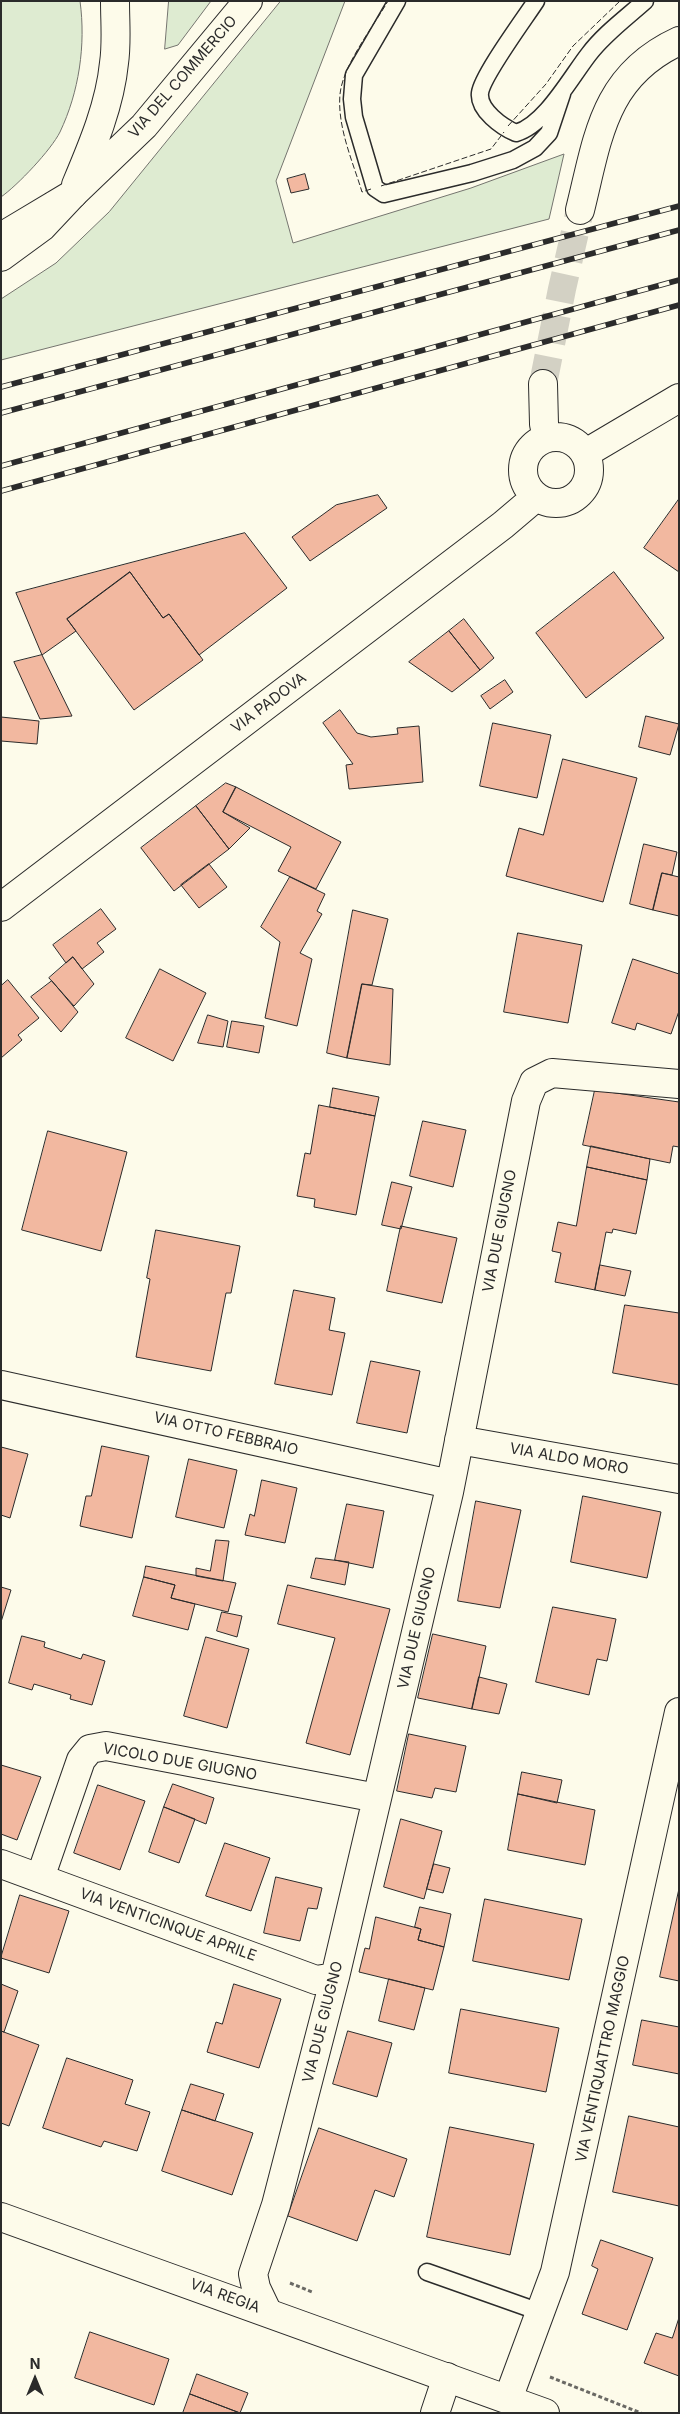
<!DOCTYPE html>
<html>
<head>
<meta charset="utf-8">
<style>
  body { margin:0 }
  #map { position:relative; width:680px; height:2414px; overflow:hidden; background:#fdfbea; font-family:Inter,sans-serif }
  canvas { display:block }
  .frame { position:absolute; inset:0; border:2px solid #2b2b2b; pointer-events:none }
  .north { position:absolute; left:10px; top:2354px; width:50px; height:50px; -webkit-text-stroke:4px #fdfbea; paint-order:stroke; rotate:0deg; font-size:14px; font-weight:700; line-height:20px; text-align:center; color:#2b2b2b }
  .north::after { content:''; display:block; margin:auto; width:18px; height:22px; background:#2b2b2b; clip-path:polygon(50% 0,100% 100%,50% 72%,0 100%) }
</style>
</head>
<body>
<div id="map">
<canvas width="680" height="2414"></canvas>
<div class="frame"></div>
<div class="north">N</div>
</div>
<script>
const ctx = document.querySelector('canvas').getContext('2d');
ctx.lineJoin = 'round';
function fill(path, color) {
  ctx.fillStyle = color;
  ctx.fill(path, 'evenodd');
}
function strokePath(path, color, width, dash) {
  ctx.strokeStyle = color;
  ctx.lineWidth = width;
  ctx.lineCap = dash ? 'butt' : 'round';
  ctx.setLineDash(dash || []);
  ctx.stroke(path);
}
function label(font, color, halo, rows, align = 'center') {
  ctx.font = font + ' Inter,sans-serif';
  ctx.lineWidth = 4;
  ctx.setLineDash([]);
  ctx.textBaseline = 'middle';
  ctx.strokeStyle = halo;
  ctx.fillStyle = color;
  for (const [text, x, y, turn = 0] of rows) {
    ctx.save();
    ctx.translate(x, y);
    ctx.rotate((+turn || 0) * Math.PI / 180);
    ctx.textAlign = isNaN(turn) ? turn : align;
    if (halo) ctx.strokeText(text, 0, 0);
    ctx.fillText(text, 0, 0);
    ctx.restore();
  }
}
const green = new Path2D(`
  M1,1H80C86,45 79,92 60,132C51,150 18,185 1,197Z
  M169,1H211L178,45L165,49Z
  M281,1H345L276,181L293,243L471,188L564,154L549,219L1,360V299L56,263L109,212Z`);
fill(green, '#deebd1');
strokePath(green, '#74746e', 1);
const building = new Path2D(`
  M305,174L309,189L291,193L287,179Z
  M378,495L387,508L310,561L292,537L336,505Z
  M679,499V572L644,548Z
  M245,533L287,588L199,655L169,614L163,618L130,572L67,619L76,631L42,655L16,593Z
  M130,572L163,618L169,614L203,660L134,710L67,619Z
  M614,572L664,638L586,698L536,633Z
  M464,619L494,658L480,670L449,631Z
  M449,631L480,670L452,692L409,662Z
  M42,655L72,716L40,719L14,662Z
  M505,680L513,692L490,709L481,696Z
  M340,710L357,733L371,737L398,734L397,728L419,726L423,782L349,789L346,765L353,764L323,723Z
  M646,716L679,724L670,755L639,747Z
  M1,717L39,721L37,744L1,741Z
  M493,723L551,735L537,798L480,786Z
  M563,759L637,778L603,902L506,876L519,828L543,835Z
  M226,783L236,787L223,812L250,828L229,849L196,806Z
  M236,787L341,842L316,889L278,871L291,847L223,812Z
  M196,806L229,849L174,891L141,848Z
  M644,844L677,852L672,875L662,873L653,910L630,904Z
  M209,864L227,887L199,908L181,885Z
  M662,873L679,877V916L653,910Z
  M290,877L325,894L317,911L322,914L300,953L312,959L297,1026L265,1018L280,942L261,927Z
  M101,909L116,929L97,943L104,952L82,969L73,957L66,963L53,945Z
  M353,910L388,919L372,985L362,984L347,1058L327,1053Z
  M518,933L582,945L568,1023L504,1012Z
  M73,957L94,984L74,1006L49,978Z
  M633,959L679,974V1011L671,1034L637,1023L635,1030L612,1023Z
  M160,969L206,993L173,1061L126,1038Z
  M8,980L39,1018L18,1035L22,1040L1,1058V986Z
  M52,981L78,1012L61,1032L31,997Z
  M362,984L393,989L390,1065L347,1058Z
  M208,1015L228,1021L223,1047L198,1043Z
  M232,1021L264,1026L259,1053L227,1047Z
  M333,1088L379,1097L375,1116L330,1107Z
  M595,1090L679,1102V1147L673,1146L670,1163L583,1145Z
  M319,1105L375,1116L356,1215L314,1207L315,1199L297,1196L305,1153L310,1154Z
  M423,1121L466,1130L453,1187L410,1176Z
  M48,1131L127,1152L101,1251L22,1230Z
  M591,1146L650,1159L647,1180L587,1167Z
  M587,1167L647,1180L636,1234L613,1229L612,1233L606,1232L595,1290L555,1282L561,1253L552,1251L558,1222L576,1226Z
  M392,1182L412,1187L401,1229L382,1225Z
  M401,1226L457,1238L442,1303L387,1291Z
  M156,1230L240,1246L231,1293H226L211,1371L136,1357L150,1279L147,1278Z
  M600,1265L631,1271L625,1296L595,1290Z
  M294,1290L335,1298L329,1330L345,1333L332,1395L275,1384Z
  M625,1305L679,1313V1385L613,1373Z
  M371,1361L420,1371L407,1433L357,1423Z
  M102,1446L149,1456L132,1538L80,1526L86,1496H91Z
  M1,1447L28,1454L10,1518L1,1515Z
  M189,1459L237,1470L224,1528L176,1517Z
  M262,1480L297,1488L285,1543L245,1535L250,1514L254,1516Z
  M583,1496L661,1512L647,1578L571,1562Z
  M476,1501L521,1510L500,1608L458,1601Z
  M347,1504L384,1511L373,1568L335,1560Z
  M216,1540L229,1541L223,1581L196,1576V1568L210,1571Z
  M316,1558L349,1562L345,1585L311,1578Z
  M146,1566L236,1583L228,1612L171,1598L175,1585L144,1577Z
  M144,1577L175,1585L171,1598L195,1604L188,1630L133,1616Z
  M288,1585L390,1609L350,1755L306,1743L335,1638L278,1624Z
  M1,1587L11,1590L1,1622Z
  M553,1607L616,1619L607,1661L597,1659L589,1695L536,1682Z
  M222,1612L242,1616L237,1637L217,1631Z
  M433,1634L486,1646L472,1709L418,1698Z
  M22,1636L45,1642L44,1647L81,1659L83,1654L105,1661L92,1705L70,1699L71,1695L34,1684L32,1690L9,1683Z
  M206,1637L249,1649L227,1728L184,1716Z
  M479,1677L507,1684L499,1714L472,1709Z
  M409,1734L466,1746L456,1792L435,1788L432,1798L397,1791Z
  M1,1765L41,1777L17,1840L1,1834Z
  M522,1772L562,1780L557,1803L518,1794Z
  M173,1784L214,1798L206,1824L164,1807Z
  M98,1785L145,1801L120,1870L74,1853Z
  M518,1794L595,1810L585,1865L508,1850Z
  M164,1807L195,1819L179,1863L149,1852Z
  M401,1819L442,1831L424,1899L384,1887Z
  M225,1843L270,1858L251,1911L206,1896Z
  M434,1864L450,1868L443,1893L427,1889Z
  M276,1877L322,1888L317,1909L308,1908L300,1941L264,1933Z
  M679,1889V1981L660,1977Z
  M20,1895L69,1911L49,1973L1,1958Z
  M485,1899L582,1919L569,1980L473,1961Z
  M420,1907L451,1914L444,1947L418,1940L421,1929L415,1927Z
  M376,1917L421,1929L418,1940L444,1947L433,1990L359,1972L365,1948L369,1949Z
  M389,1979L425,1988L414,2030L379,2021Z
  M1,1984L18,1991L4,2032L1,2031Z
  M234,1984L281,1999L259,2068L207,2052L216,2022L222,2024Z
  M461,2009L559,2028L546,2092L449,2073Z
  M642,2020L679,2027V2074L633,2065Z
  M1,2031L39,2045L9,2126L1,2123Z
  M348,2031L392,2043L377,2097L333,2084Z
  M67,2058L133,2080L125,2104L150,2112L137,2151L104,2141L101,2147L43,2128Z
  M191,2084L224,2094L215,2121L182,2110Z
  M182,2110L253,2133L232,2195L162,2171Z
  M629,2116L679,2127V2206L613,2192Z
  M450,2127L534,2144L510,2255L427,2237Z
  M319,2128L407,2159L394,2197L375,2190L357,2241L288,2216Z
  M601,2240L653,2258L627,2330L582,2314L598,2269L592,2266Z
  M679,2318V2376L644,2363L656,2333L672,2338Z
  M90,2332L169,2359L154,2405L75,2378Z
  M197,2374L248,2393L240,2413L190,2394Z
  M190,2394L240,2413H183Z`);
fill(building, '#f2b8a0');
strokePath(building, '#2b2b2b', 1);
strokePath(new Path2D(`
  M543,384L562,289L580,210`), '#d3d1c4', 28, [28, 14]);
const service = new Path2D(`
  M397,1L354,75L352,99L354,117L375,188L384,194L472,173L513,160L535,148L549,133L562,94
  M536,1C525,18 482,76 480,93C478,110 502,127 516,133C545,125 571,77 589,54C604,34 626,18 645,1
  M427,2272L540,2312`);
const minor = new Path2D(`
  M586,453L679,398
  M1,1385L450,1484
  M459,1440L679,1479
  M1,1864L316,1980L335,1977
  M40,1878L81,1760L90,1749L106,1746L377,1798
  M267,2311L256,2288L253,2274L276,2205L335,1977L449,1492L526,1101L534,1082L552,1073L679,1084
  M508,2399L555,2272L679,1712
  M435,2413L447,2377`);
const tertiary = new Path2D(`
  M580,210C598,138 603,76 679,41
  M543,384L544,424L547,438
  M523 470a33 33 0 1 1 66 0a33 33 0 1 1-66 0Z
  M1,907L503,525L536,497`);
const primary = new Path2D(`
  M76,185C92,147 110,105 114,63C117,43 115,22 115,1
  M1,257L42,227L73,194L144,126L248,1
  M1,2217L545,2413`);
const trunk = new Path2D(`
  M1,237L73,194`);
strokePath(service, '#2b2b2b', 19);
strokePath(minor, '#2b2b2b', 30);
strokePath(tertiary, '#2b2b2b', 30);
strokePath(primary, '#2b2b2b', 30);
strokePath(trunk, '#2b2b2b', 30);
strokePath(new Path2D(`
  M290,2283L312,2292
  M550,2377L641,2413`), '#6a6964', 3, [4, 2.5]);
strokePath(service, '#fdfbea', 16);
strokePath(minor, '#fdfbea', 28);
strokePath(tertiary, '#fdfbea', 28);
strokePath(primary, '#fdfbea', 28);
strokePath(trunk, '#fdfbea', 28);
const rail = new Path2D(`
  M1,387L679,206
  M1,413L679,230
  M1,466L679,280
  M1,491L679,305`);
strokePath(rail, '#2b2b2b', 5.5);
strokePath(rail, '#fdfbea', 4, [11]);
strokePath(new Path2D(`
  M508,126L546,84L573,46L620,1
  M381,186L491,149L504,132
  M371,189L362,192C353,162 337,127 340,94C343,65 373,27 388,1`), '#2b2b2b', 1, [6, 2.5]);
label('15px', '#2b2b2b', '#fdfbea', [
  ["VIA DEL COMMERCIO",183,77,-49],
  ["VIA PADOVA",269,703,-37],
  ["VIA DUE GIUGNO",500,1231,-79],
  ["VIA OTTO FEBBRAIO",226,1434,13],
  ["VIA ALDO MORO",569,1459,10],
  ["VIA DUE GIUGNO",417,1628,-77],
  ["VICOLO DUE GIUGNO",180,1762,10],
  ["VIA VENTICINQUE APRILE",168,1925,20],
  ["VIA DUE GIUGNO",323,2022,-76],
  ["VIA VENTIQUATTRO MAGGIO",603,2059,-78],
  ["VIA REGIA",225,2296,20]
]);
</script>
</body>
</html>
